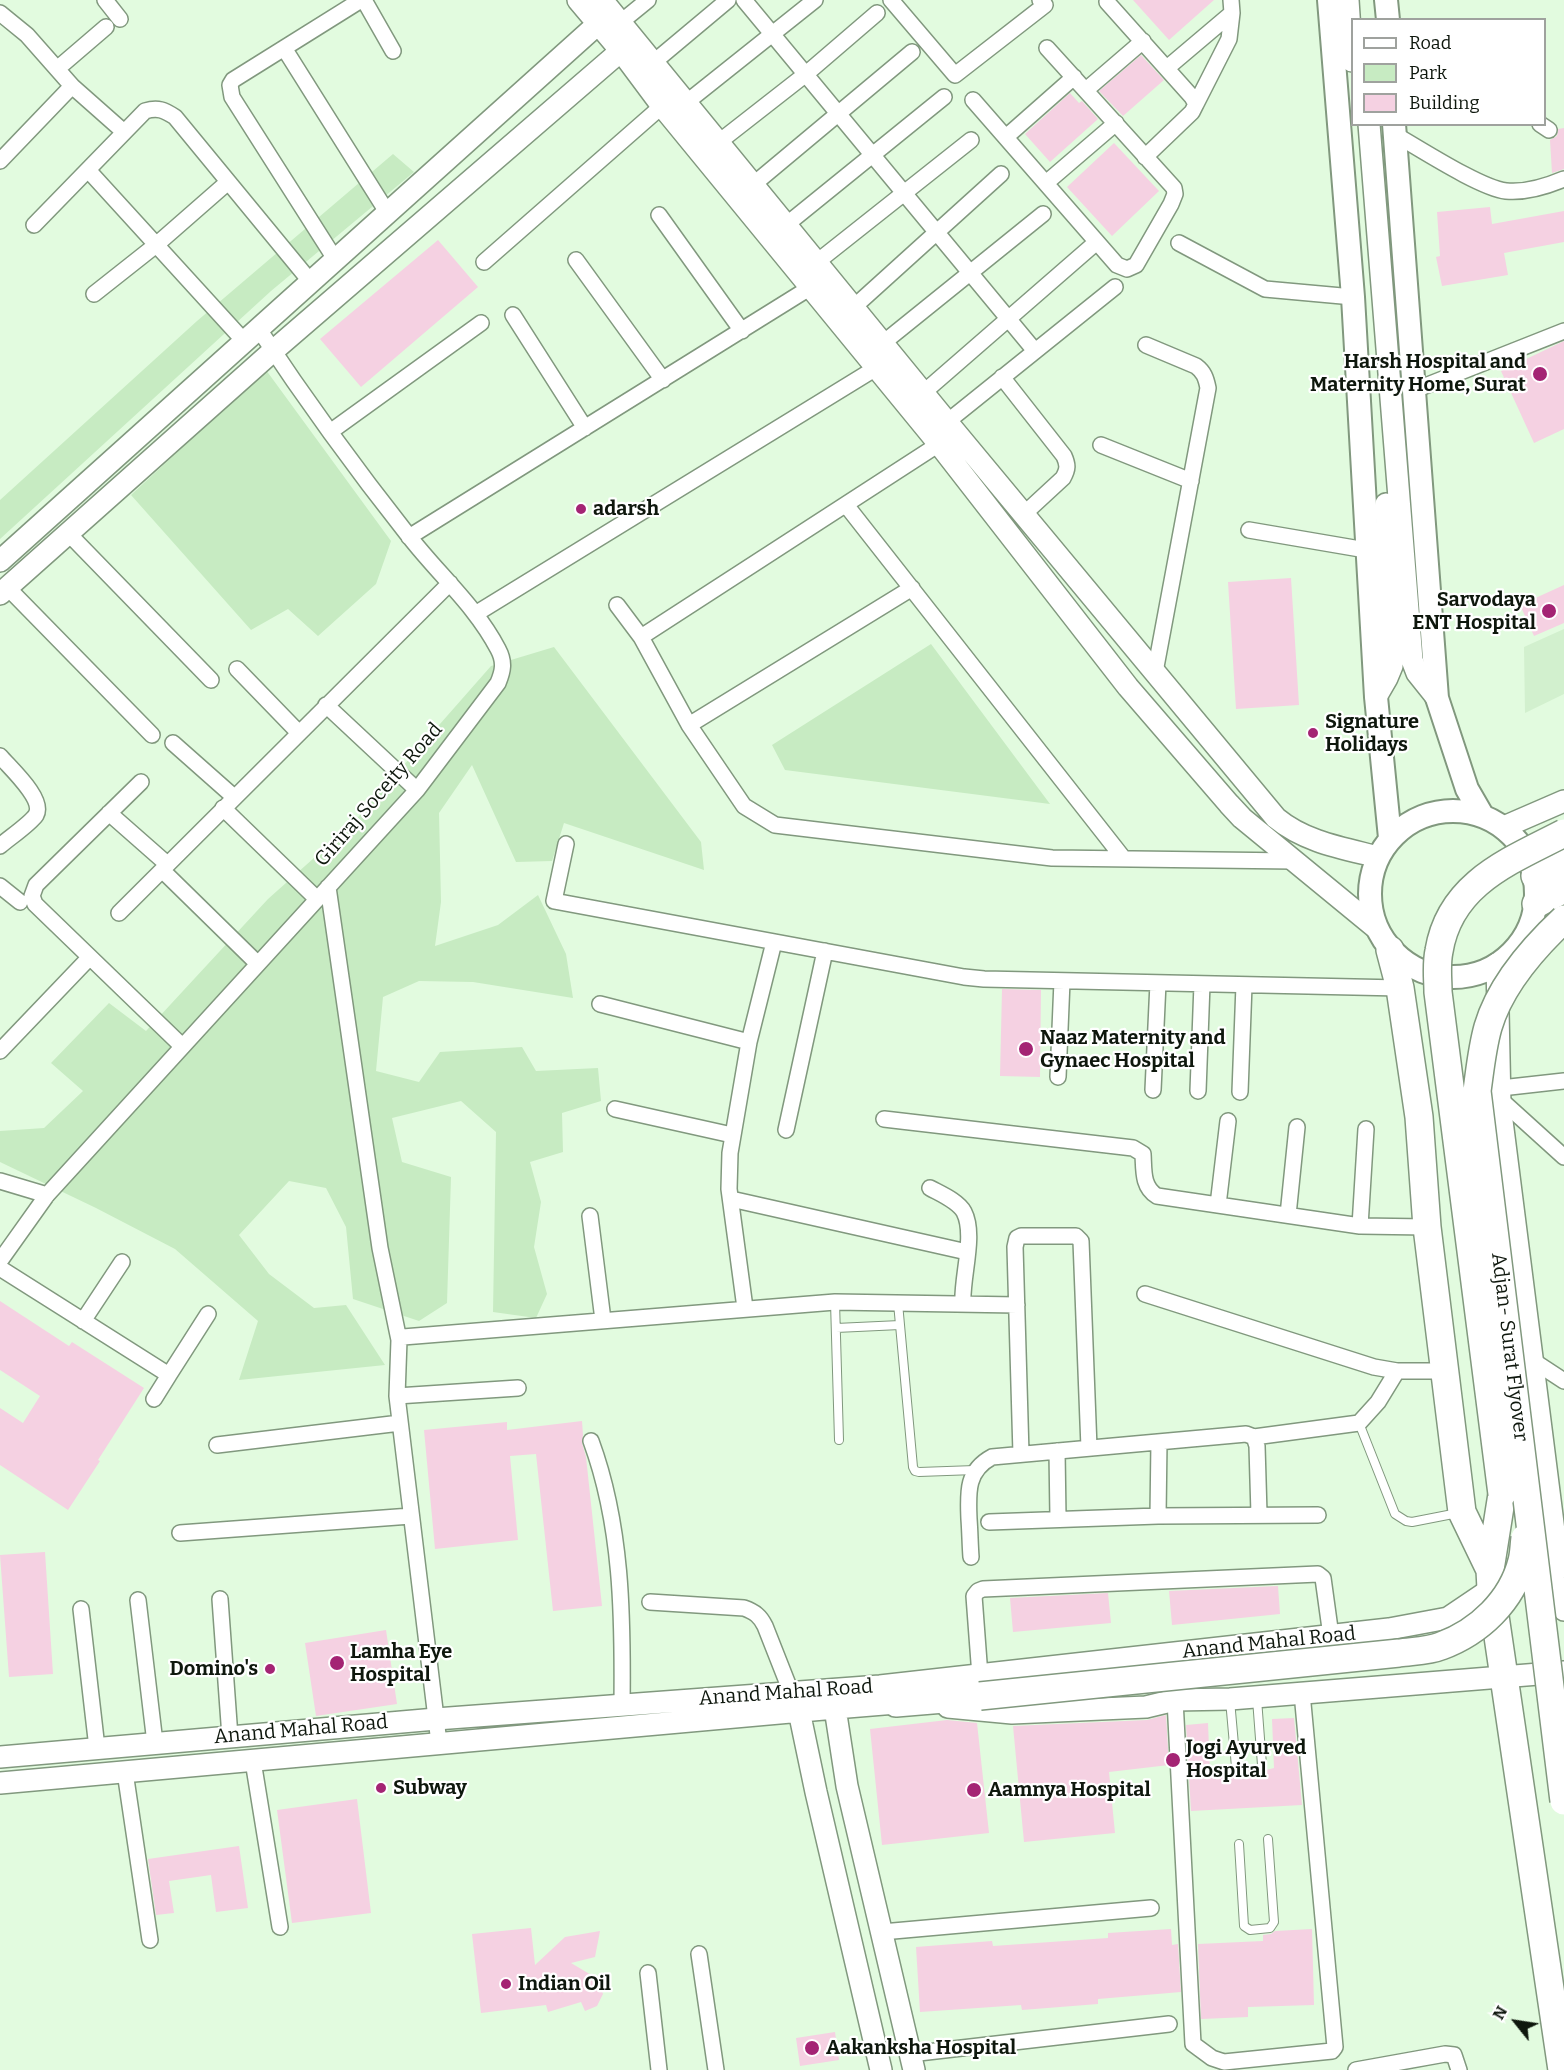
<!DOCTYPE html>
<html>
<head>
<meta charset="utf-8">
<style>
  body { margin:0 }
  #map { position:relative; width:1564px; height:2070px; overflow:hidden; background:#e2fbdf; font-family:Bitter,serif }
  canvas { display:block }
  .legend { position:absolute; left:1351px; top:18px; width:195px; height:108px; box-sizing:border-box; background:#fff; border:2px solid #9fa29e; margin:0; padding:8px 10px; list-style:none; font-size:18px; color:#0e170d }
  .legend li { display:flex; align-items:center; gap:12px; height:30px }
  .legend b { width:30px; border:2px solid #9fa29e }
  .north { position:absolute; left:1486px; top:1992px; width:60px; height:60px; -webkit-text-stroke:4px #fff; paint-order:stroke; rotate:300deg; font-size:16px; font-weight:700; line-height:24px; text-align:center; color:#0e170d }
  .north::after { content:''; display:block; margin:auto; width:21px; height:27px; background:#0e170d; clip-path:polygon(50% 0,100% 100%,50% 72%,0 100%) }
</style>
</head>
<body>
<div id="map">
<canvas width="1564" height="2070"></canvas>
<ul class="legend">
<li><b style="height:8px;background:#fff"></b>Road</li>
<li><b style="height:16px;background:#c7ebc2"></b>Park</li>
<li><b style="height:16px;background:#f5d1e2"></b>Building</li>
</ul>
<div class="north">N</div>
</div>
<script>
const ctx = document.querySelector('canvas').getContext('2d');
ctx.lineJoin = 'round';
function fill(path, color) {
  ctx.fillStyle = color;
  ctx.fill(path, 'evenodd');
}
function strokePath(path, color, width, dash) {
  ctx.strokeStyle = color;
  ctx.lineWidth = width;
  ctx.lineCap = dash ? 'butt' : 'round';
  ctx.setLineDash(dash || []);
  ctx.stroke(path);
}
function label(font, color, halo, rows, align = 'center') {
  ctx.font = font + ' Bitter,serif';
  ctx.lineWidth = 4.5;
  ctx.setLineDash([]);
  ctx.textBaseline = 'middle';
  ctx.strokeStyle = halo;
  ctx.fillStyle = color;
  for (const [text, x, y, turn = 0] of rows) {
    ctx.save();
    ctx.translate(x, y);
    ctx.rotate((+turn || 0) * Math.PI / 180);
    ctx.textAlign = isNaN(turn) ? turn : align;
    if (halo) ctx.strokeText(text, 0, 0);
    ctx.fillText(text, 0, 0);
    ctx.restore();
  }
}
fill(new Path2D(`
  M1564,629V694L1525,713L1524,647Z`), '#d2f0ce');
fill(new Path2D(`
  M393,154L414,172L271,291L0,539V500L197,321Z
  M266,370L391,541L376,584L318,636L288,609L251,630L131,495Z
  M931,644L1050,804L785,770L772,745Z
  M554,647L701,842L704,870L564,823L552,861L516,862L472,765L439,813L441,902L435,946L498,925L538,895L566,954L573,998L473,982L419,981L383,997L376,1071L419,1082L440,1052L522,1047L536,1071L598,1068L601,1101L562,1113L563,1152L530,1162L541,1202L534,1247L547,1294L536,1318L493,1312L496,1132L461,1101L392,1118L402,1162L451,1177L447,1303L419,1321L353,1299L346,1227L326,1188L289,1181L239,1235L269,1274L314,1308L346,1305L385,1365L239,1380L258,1321L175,1249L96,1208L0,1162V1131L44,1128L83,1091L51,1063L109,1003L146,1031L268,899L352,824L491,666Z`), '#c7ebc2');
fill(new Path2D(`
  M1133,0H1214L1169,40Z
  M1141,55L1164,80L1123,116L1099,91Z
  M1070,93L1079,103L1082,101L1098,119L1050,162L1025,134Z
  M1564,128V169L1552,173L1550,140L1557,136L1558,129Z
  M1114,143L1159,191L1112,236L1067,187Z
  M1490,207L1492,224L1564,211V242L1504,253L1508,275L1442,286L1436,257L1440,256L1437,212Z
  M438,240L478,287L361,387L320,339Z
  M1564,341V429L1534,443L1501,371Z
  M1291,578L1299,705L1236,709L1228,582Z
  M1564,585V623L1534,636L1520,605Z
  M1002,989L1041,990L1040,1077L1000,1076Z
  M0,1301L69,1346L72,1342L144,1388L98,1460L100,1461L68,1510L0,1465V1408L23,1423L40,1396L0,1370Z
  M582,1421L583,1435L582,1443L586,1457L602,1606L553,1611L536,1454L510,1456L518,1540L435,1549L424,1430L507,1422V1430Z
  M45,1552L53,1674L9,1677L0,1555Z
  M1278,1586L1280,1614L1172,1625L1169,1591Z
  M1108,1593L1111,1623L1013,1632L1010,1598Z
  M386,1630L397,1704L316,1716L305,1643Z
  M1166,1715L1169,1765L1109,1772L1115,1833L1024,1842L1013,1726L1147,1720Z
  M1294,1718L1302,1805L1191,1811L1186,1725L1208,1723L1210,1772L1231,1770L1236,1773L1241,1770L1258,1769L1262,1771L1274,1768L1272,1719Z
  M947,1720L977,1723L989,1833L882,1845L870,1729Z
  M357,1799L371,1913L292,1923L277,1810Z
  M239,1846L248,1908L216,1912L211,1875L169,1881L174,1913L156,1915L148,1859Z
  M531,1928L535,1965L565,1937L600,1931L595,1957L571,1963L598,1979L603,1994L597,2006L585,2011L581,2002L548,2012L546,2005L481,2013L472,1934Z
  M1171,1929L1172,1945L1178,1944L1181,1992L1098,1999V2004L1022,2010L1021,2005L920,2012L916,1947L992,1941L993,1946L1108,1938V1933Z
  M1312,1929L1314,2005L1248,2007V2017L1201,2019L1198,1944L1263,1941V1935L1271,1934L1275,1931Z
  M835,2032L839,2060L800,2066L796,2038Z`), '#f5d1e2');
const lane = new Path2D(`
  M835,1302L839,1440
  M898,1303L913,1467L915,1471L919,1472L975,1470
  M836,1328L900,1325
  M1359,1423L1395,1514L1406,1521L1412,1522L1458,1513
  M1257,1699L1262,1765
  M1230,1700L1236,1767
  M1239,1844L1244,1926L1250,1930L1270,1928L1274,1922L1268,1839`);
const street = new Path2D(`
  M105,0L120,19
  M364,0L393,51
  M744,0L1035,351
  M891,0L955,75L1045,5L1040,0
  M1107,2L1192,97L1196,104L1192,112L1145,157
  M0,13L27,35L72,86L0,161
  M621,22L648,0
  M284,48L387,212
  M654,62L728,0
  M1167,68L1232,13
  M57,69L106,27
  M72,86L124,132
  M1086,90L1143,41
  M973,100L1117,265L1127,269L1136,265L1171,204L1175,194L1174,188L1047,48
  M687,102L815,0
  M1196,104L1229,39L1232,13L1231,0
  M1540,124L1549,130
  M1394,134C1419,148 1480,188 1506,191C1526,193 1545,187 1564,179
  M1006,137L1074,77
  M719,142L806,74L877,13
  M88,170L244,341
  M1046,183L1116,123
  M754,184L912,52
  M659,215L742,331
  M34,225L145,111C158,107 164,110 175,117L310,281
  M786,225L944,97
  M1179,243L1265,289L1353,297
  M335,259L232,97L230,85L233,80L361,0
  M576,260L663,380
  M484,262L662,106
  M817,262L971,140
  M94,294L156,245L228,182
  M854,307L1001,174
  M513,315L585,428
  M883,343L1043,214
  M1146,345L1196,366C1204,372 1206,378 1208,388L1155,672
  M1002,377L1064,456C1068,465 1068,469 1063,478L1024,514
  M1415,390L1564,331
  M923,393L1092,246
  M947,422L1115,287
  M330,432L481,323
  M1101,445L1191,481
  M846,505L1124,859
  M1249,530L1366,550
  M68,533L211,680
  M409,537L811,287
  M8,588L152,735
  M617,605L641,637L689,725L744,806L775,825L1052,858L1294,861
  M477,613L876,368
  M641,637L939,444
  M237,669L298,732
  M326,705L417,790
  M689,725L912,588
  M173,743L234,797
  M0,756C10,768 45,799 36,815C30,824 9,838 0,846
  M141,782L36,885L32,896L35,904L182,1046
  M223,808L317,899
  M109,813L167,864
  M566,844L554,901L964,977L984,979L1400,988
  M162,870L258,964
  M0,886L20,902
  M328,887L380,1248L399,1340L397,1396L439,1743
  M119,913L450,583
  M600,1004L749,1042
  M0,1051L90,957
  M1058,1077L1062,981
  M1501,1088L1564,1081
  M1153,1090L1158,983
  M1198,1091L1202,984
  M1240,1092L1244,985
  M1501,1100L1564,1157
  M615,1109L732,1135
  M884,1119L1133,1148L1143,1154C1144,1170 1142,1187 1157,1196L1360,1226L1427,1227
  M786,1130L825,951
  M0,1181L47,1195
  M930,1188C941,1194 958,1201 964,1212C976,1235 961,1279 963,1304
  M731,1199L967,1252
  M1218,1205L1228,1121
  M1288,1215L1297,1127
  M590,1216L603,1320
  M1360,1226L1366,1129
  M0,1261L47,1195L417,790L498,683C503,671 505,662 498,649C475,605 438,574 408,535C355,468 305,399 258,328
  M0,1268L169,1375L208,1314
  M1145,1294L1374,1367L1397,1371H1446
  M745,1308L729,1189L730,1153L749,1042L774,942
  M83,1321L122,1262
  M399,1340L403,1337L835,1302L1017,1305
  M1532,1360L1564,1381
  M397,1396L518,1388
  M154,1399L169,1375
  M1254,1437L1359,1423L1378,1402L1397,1371
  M591,1441C622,1525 623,1616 622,1705
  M217,1445L400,1423
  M1057,1451L1058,1518
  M1021,1454L1015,1247L1017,1238L1021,1236H1076L1081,1241L1089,1448
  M1158,1516L1159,1442
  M989,1522L1158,1516L1318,1515
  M180,1533L411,1516
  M971,1557C970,1544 970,1532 969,1519C968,1493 966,1471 992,1457L1246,1434L1254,1437L1257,1446L1259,1514
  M220,1599L230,1737
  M138,1600L155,1743
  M650,1602L744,1608C755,1612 760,1616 765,1626L791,1692
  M81,1609L97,1748
  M980,1676L974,1596L978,1591L983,1589L1318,1574L1323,1578L1331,1636
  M1175,1700L1193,2044L1212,2058L1224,2062L1332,2051L1335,2047L1302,1693
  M253,1761L280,1927
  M125,1772L150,1940
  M882,1932L1151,1908
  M699,1954L716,2070
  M648,1973L659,2070
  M910,2054L1169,2024
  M1356,2070L1445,2054L1454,2055L1459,2070`);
const secondary = new Path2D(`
  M578,0L621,51L662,106L939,444L1128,687L1229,804L1242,818L1376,928
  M602,0L947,422L1276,818C1305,842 1342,848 1378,857
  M1348,0L1352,61
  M1369,124L1412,660L1417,673L1437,698
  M0,561L609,14
  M0,594L273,351L630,43
  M1376,697L1387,678L1392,666L1386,504
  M1504,827L1564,801
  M1497,964L1500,1105L1564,1610
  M948,1707L1012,1713L1146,1707L1175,1700L1230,1699L1564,1672
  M835,1708L847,1786L914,2070
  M799,1711L816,1792L881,2070
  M0,1757L436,1719L880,1686L1389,1629L1448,1618L1491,1589L1558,1569
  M0,1783L835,1708L896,1703L911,1704`);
const primary = new Path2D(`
  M1329,0L1353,297L1376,697L1390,838
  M1386,0L1388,20
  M1394,124L1437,698L1467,789L1482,815
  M1370 894a83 83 0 1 1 166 0a83 83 0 1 1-166 0Z`);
const highway = new Path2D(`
  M1535,876L1564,861
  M1536,904L1564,889
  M1390,950L1400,988L1419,1117L1427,1227L1462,1512L1490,1570L1491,1589L1562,2070
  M1490,1570L1502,1494
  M896,1703L980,1696`);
strokePath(lane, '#81987e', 10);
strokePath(street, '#81987e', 18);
strokePath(secondary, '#81987e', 24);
strokePath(primary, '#81987e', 26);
strokePath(highway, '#81987e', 30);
strokePath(lane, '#fff', 8);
strokePath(street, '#fff', 15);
strokePath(secondary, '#fff', 21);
strokePath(primary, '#fff', 22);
strokePath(highway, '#fff', 27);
const highwayBridge = new Path2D(`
  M1564,919C1533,948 1500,986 1488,1027C1482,1048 1480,1070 1477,1091L1564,1801
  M1502,1494L1438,992C1438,979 1436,965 1439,951C1450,883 1510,861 1564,833
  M980,1696L1399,1653C1413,1651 1429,1651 1441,1646C1479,1632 1512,1601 1522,1561C1524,1554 1524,1545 1525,1538`);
strokePath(highwayBridge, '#81987e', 30, []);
strokePath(highwayBridge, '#fff', 27);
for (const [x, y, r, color] of [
  [1540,374,8,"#a42474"],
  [581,509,6,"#a42474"],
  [1549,611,8,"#a42474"],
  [1313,733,6,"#a42474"],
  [1026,1049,8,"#a42474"],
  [337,1663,8,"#a42474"],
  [270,1669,6,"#a42474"],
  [1173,1760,8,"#a42474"],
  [381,1788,6,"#a42474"],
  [974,1790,8,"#a42474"],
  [506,1984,6,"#a42474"],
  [812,2048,8,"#a42474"]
]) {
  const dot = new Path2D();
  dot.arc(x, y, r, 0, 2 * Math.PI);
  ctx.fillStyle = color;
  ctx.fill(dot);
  strokePath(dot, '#fff', 2);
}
label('bold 20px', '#0e170d', '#fff', [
  ["Harsh Hospital and",1526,362,"right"],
  ["Maternity Home, Surat",1526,385,"right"],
  ["adarsh",593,509],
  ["Sarvodaya",1536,600,"right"],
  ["ENT Hospital",1536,623,"right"],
  ["Signature",1325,722],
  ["Holidays",1325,745],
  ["Naaz Maternity and",1040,1038],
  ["Gynaec Hospital",1040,1061],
  ["Lamha Eye",350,1652],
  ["Hospital",350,1675],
  ["Domino's",258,1669,"right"],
  ["Jogi Ayurved",1186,1748],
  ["Hospital",1186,1771],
  ["Subway",393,1788],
  ["Aamnya Hospital",988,1790],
  ["Indian Oil",518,1984],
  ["Aakanksha Hospital",826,2048]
], 'left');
label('20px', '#0e170d', '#fff', [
  ["Giriraj Soceity Road",379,795,-49],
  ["Adjan- Surat Flyover",1509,1347,83],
  ["Anand Mahal Road",1269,1643,-6],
  ["Anand Mahal Road",786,1693,-4],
  ["Anand Mahal Road",301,1730,-5]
]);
</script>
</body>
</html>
